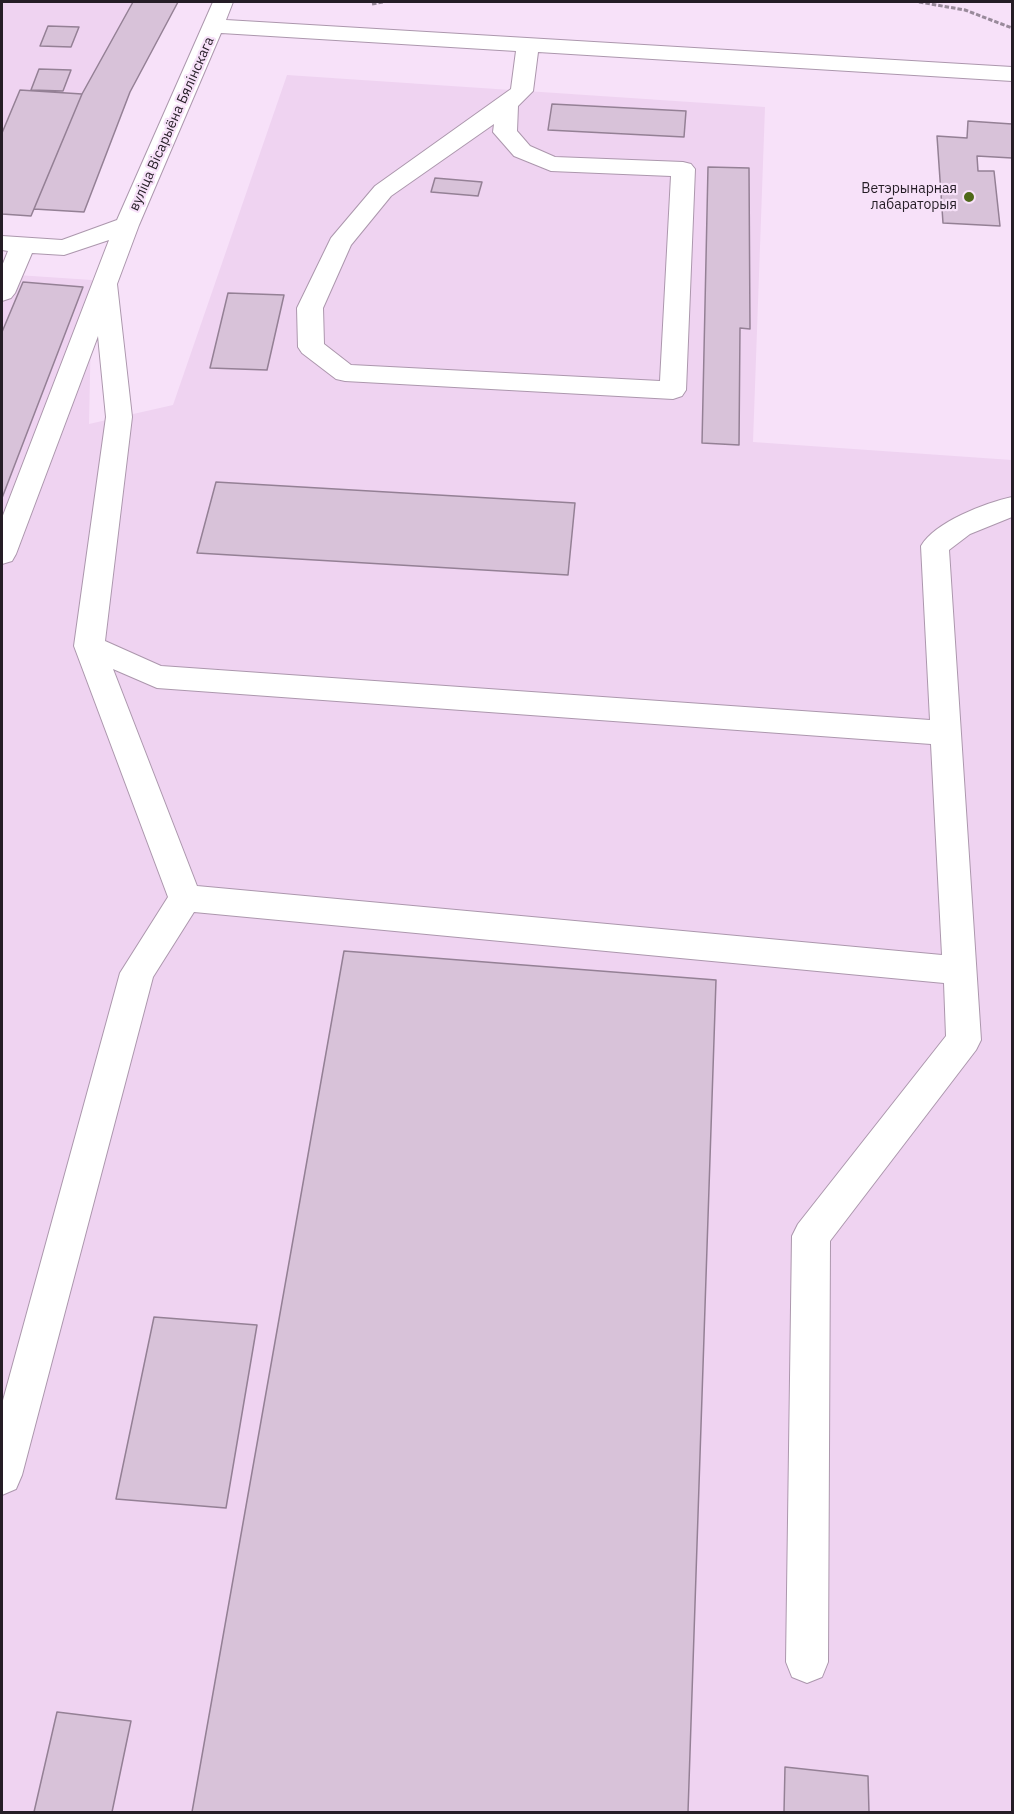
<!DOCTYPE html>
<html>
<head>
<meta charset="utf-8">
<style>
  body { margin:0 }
  #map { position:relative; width:1014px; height:1814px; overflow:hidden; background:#f7e1f9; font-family:"IBM Plex Sans",sans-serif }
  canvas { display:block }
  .frame { position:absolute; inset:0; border:3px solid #251d26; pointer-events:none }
</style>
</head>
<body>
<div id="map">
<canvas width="1014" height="1814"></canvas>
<div class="frame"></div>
</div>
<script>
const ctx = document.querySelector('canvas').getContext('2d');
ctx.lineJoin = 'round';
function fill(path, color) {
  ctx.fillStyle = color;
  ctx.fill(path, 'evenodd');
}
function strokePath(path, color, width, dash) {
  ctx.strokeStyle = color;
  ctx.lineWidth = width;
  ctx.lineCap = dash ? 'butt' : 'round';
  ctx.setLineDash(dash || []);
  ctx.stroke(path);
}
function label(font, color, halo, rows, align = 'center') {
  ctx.font = font + ' "IBM Plex Sans",sans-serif';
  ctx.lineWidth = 4.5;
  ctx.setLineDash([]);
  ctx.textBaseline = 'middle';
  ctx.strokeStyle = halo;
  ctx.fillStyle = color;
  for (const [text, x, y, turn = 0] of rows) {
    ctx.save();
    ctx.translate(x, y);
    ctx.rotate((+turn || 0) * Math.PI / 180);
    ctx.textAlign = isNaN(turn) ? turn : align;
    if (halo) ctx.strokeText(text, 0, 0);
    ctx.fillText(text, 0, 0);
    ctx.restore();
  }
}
fill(new Path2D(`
  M2,2H133L82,94L31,216L2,214Z
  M287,75L765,107L753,442L1012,460V1812H2V274L92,280L89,424L173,405Z`), '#efd3f1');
const building = new Path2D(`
  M133,2H178L130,92L84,212L34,209L82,94Z
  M48,26L79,27L71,47L40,46Z
  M39,69L71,70L63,91L31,90Z
  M20,90L82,94L31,216L2,214V133Z
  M552,104L686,111L684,137L548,130Z
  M968,121L1012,124V158L977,156L978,171H994L1000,226L943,223L937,136L967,138Z
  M708,167L749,168L750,329L740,328L739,445L702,443Z
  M435,178L482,182L478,196L431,192Z
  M23,282L83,287L2,498V332Z
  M228,293L284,295L267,370L210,368Z
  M216,482L575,503L568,575L197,553Z
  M344,951L716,980L688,1812H192Z
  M154,1317L257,1325L226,1508L116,1499Z
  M57,1712L131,1721L112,1812H34Z
  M785,1767L868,1776L869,1812H784Z`);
fill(building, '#d8c2d9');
strokePath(building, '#948095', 1.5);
const minor = new Path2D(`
  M213,2H233L226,20L1012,67V81L538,52L533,91L518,106L517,131L530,146L555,157L683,162L691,164L695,169L686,390L682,396L673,399L345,381L336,379L302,353L298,347L297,308L331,238L375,186L511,89L516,51L221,33L139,225L117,284L132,417L105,641L161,666L930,720L921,546C935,522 985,503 1012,497V517L970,534L949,550L981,1040L976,1050L830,1241L828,1662L822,1677L807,1683L792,1677L786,1662L792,1236L798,1224L946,1036L944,983L194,912L153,977L22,1475L16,1489L2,1495V1404L120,973L168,897L74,646L106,417L98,336L16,554L12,561L2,564V518L109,240L64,255L32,253L15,293L11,298L2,301V266L8,251L2,250V236L62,240L117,220ZM494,124L493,132L514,156L551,171L671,176L660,381L351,365L324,344L323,308L351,245L391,196ZM113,669L157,688L931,744L942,955L197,886Z`);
strokePath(minor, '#ac97ad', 2);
strokePath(new Path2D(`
  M919,2L965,10L1012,28
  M372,4L383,2`), '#998a9b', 3, [4.5, 2]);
fill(minor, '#fff');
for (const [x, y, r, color] of [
  [969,197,6,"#4e6819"]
]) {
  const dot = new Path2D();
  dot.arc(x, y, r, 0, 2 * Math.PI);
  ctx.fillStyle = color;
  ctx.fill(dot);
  strokePath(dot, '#f7e1f9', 2);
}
label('14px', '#251d26', '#f7e1f9', [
  ["вуліца Вісарыёна Бялінскага",172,124,-66]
]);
label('14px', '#251d26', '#f7e1f9', [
  ["Ветэрынарная",957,189],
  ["лабараторыя",957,205]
], 'right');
</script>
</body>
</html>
